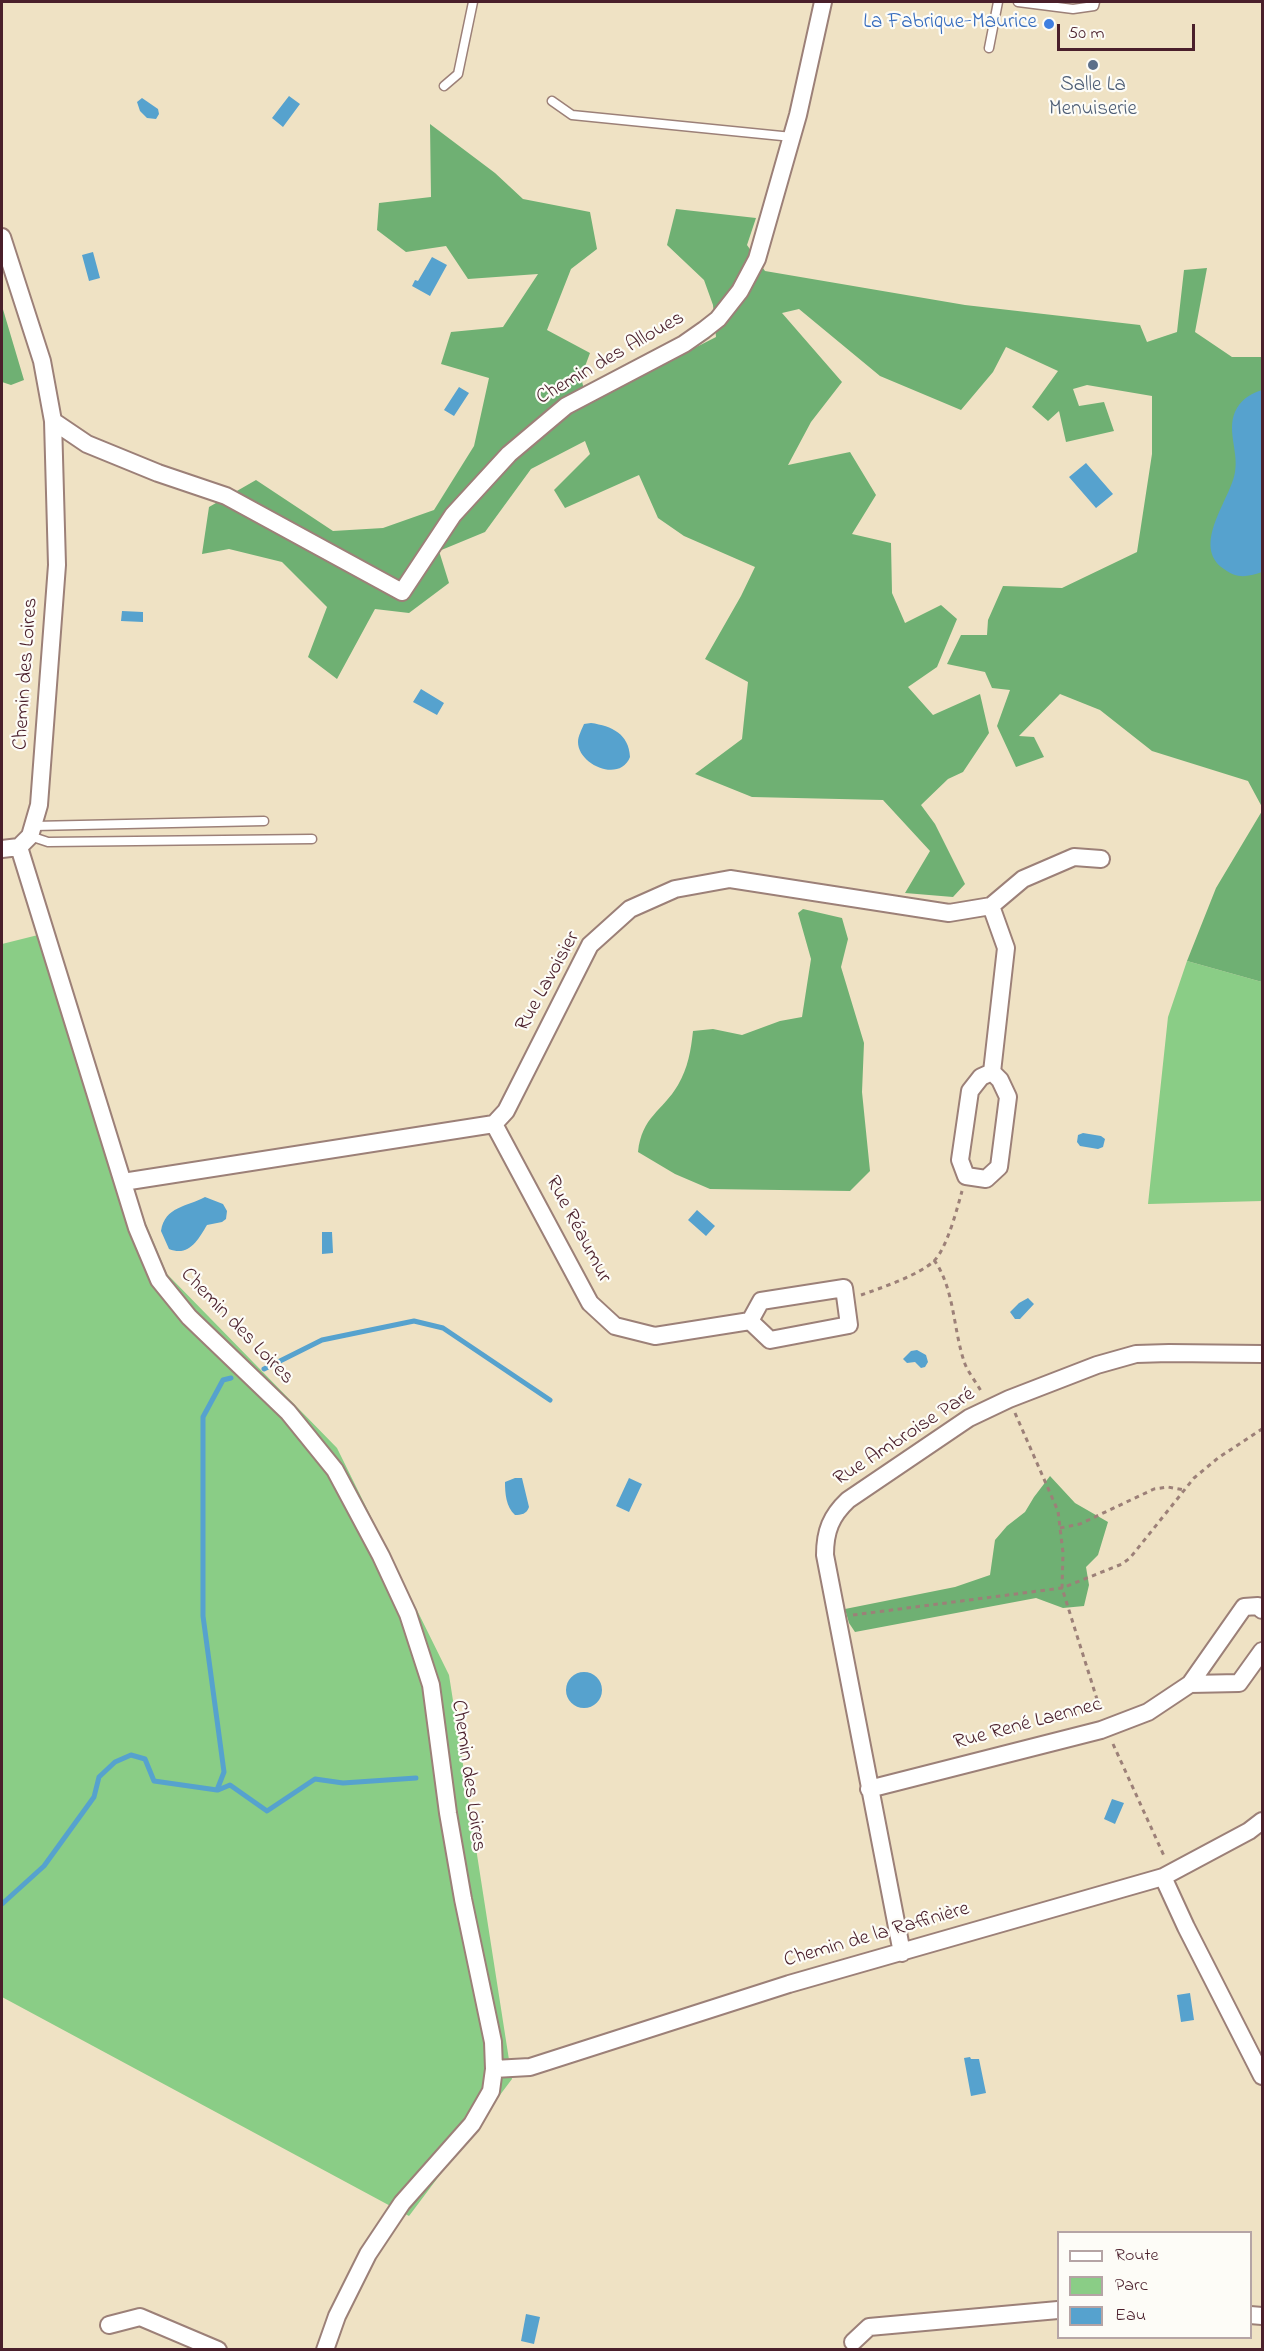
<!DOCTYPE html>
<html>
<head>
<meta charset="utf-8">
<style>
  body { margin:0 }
  #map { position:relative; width:1264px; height:2351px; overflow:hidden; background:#efe2c4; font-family:"Indie Flower",sans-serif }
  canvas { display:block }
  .frame { position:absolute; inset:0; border:3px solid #4a1f2b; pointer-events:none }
  .legend { position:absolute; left:1057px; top:2231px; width:195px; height:108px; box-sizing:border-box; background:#fdfcf7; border:2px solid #b5a4a5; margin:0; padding:8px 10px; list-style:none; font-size:18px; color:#4a1f2b }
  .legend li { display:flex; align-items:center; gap:12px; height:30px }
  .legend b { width:30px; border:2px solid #b5a4a5 }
  .scale { position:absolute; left:1057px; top:24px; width:138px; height:27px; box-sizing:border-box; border:3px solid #4a1f2b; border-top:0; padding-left:8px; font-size:18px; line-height:21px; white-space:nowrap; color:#4a1f2b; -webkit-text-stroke:4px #fdfcf7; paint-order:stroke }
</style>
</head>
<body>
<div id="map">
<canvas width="1264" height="2351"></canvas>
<div class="frame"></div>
<ul class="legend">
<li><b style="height:8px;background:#fff"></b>Route</li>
<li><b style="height:16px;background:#8acd86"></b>Parc</li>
<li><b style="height:16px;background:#56a2ce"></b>Eau</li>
</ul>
<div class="scale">50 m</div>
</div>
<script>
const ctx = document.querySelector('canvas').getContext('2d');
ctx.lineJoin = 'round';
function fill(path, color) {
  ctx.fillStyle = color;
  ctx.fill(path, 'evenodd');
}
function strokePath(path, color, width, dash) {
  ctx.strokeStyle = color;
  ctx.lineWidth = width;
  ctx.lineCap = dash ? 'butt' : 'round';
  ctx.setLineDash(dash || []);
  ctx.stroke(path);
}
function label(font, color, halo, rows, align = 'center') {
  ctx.font = font + ' "Indie Flower",sans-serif';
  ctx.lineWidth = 4.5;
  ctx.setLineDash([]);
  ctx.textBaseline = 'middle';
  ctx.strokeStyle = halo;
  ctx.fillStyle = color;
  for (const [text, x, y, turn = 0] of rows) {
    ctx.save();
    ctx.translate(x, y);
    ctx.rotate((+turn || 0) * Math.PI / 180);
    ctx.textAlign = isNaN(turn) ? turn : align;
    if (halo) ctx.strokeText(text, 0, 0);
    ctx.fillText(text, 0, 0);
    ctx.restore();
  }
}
fill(new Path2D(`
  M46,933L138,1205L167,1274L337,1448L449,1675L512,2079L409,2216L2,1997V944Z
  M1187,961L1262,982V1201L1148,1204L1168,1017Z`), '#8acd86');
fill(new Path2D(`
  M430,124L495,173L523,199L590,212L597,249L571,269L547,330L590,353L581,377L587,403L716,337L713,305L704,280L667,245L676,209L756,218L747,245L765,271L965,305L1140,325L1147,342L1177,332L1184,270L1207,268L1195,332L1232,357H1262V807L1248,781L1152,751L1100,710L1060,694L1019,736L1034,737L1044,757L1016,767L997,726L1010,690L992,688L985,672L947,664L961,635H987L988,620L1003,586L1062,588L1137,552L1152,454V396L1087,385L1073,389L1079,406L1104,402L1114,431L1066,442L1059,411L1048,421L1032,407L1058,371L1006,347L993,372L961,410L880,376L799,309L782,313L842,382L811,422L788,465L850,452L876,495L852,534L891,543L892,593L905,623L941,605L957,619L937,667L908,687L933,715L980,694L989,733L963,772L948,779L921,805L935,824L965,884L953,897L905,893L930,851L883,800L752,797L695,774L742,739L748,682L705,659L741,596L755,567L684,536L658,518L639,475L565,508L554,490L590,454L585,441L531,469L485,532L439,551L449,583L409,613L375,609L337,679L308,657L327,607L282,562L229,549L202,554L209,507L256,480L333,531L383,528L434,510L474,446L489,378L441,364L451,332L503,327L538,274L468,279L446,246L406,252L377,230L379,203L431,197Z
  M2,306L24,380L11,385L2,382Z
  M1262,811V982L1187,961L1216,888Z
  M803,909L842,918L848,939L841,967L864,1043L862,1092L870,1171L850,1191L710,1189L675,1174L638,1152C642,1116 662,1112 678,1085C688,1068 691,1050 693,1031L713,1029L742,1035L780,1021L802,1017L811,959L798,913Z
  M1050,1476L1075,1503L1108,1522L1098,1555L1086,1567L1089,1585L1084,1606L1063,1608L1036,1598L855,1632L849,1623L845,1609L955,1587L990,1575L995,1540L1007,1526L1025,1512L1034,1497Z`), '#6fb073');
fill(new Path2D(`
  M289,96L300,104L283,127L272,118Z
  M142,98L158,109L159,114L156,119L147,118L140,111L137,102Z
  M93,252L100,278L89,281L82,255Z
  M432,257L447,265L430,296L412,286L415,280L418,281Z
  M459,387L469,393L454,416L444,410Z
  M1262,390V572C1247,577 1237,579 1224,569C1190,546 1231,499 1235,472C1239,451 1225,428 1237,408C1243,398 1252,393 1262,390Z
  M1086,463L1113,494L1096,508L1069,477Z
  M122,611L143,612V622L121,621Z
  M421,689L444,703L437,715L413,702Z
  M591,723C612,726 629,734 630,757C620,783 578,765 578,742C578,736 582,729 584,724Z
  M1083,1133L1101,1136L1105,1139L1103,1147L1098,1149L1080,1146L1077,1142L1078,1135Z
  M205,1197L223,1204L227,1211L226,1219L222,1222L207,1225C198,1240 189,1257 169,1249L161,1231C165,1206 187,1207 205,1197Z
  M697,1210L715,1226L706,1236L688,1220Z
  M322,1232H332L333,1253L322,1254Z
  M1028,1298L1034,1304L1020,1319H1015L1010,1312L1019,1303Z
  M917,1350L926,1355L928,1362L925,1367L921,1368L915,1362L907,1363L903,1359L911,1351Z
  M515,1478H522L529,1507C527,1514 521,1515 515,1515C506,1507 505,1493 505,1482Z
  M629,1478L642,1484L629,1512L616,1506Z
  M566 1690a18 18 0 1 1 36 0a18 18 0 1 1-36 0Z
  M1112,1799L1124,1803L1115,1824L1104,1819Z
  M1190,1993L1194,2020L1181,2022L1177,1995Z
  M970,2057L971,2059H979L986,2093L971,2096L964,2058Z
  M526,2314L540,2317L534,2344L521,2341Z`), '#56a2ce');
strokePath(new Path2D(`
  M264,1369L322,1340L414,1321L443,1328L550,1400
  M218,1790L230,1785L267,1811L315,1779L343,1783L416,1778
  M2,1904L44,1866L94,1797L99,1777L115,1762L131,1755L145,1759L154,1781L217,1790L224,1772L203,1616V1417L223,1380L231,1378`), '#56a2ce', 5);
const lane = new Path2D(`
  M1018,2L1073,9L1094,6L1095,2
  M989,48L998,2
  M444,86L458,74L473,2
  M552,101L572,115L792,137
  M34,826L264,821
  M30,836L48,842L312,839`);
const street = new Path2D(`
  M2,237L42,361L53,421L57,565L39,805L30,836L19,847L137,1228L159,1280L189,1317L288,1412L335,1470L381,1556L408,1614L431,1685L448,1813L463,1899L493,2042L494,2069L491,2091L472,2124L402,2203L368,2254L337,2316L325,2350
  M53,421L87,444L158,473L226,496L402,592L453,515L509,454L566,406L684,344L704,330L718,319L740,291L757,259L798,115L823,2
  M2,849L19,847
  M991,906L1006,948L992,1072L981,1077L970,1091L960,1160L966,1176L986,1179L999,1167L1008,1097L1000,1080L992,1072
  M494,1124L590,1303L615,1326L655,1336L750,1321L770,1340L849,1325L844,1288L761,1301L750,1321
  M123,1182L494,1124L506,1111L590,945L630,909L675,889L730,879L949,913L991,906L1023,879L1074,857L1101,859
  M1190,1684L1239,1683L1262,1651
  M869,1789L1101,1730L1148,1712L1190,1684L1244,1607L1258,1606L1262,1610
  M1163,1877L1186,1927L1262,2076
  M902,1953L825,1555C825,1531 831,1516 848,1500L969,1418L1009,1399L1097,1365L1136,1354L1169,1353L1262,1354
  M494,2069L530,2067L789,1984L1163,1877L1249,1831L1262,1821
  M1250,2315L1262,2316
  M109,2325L140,2317L218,2350
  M853,2342L869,2327L1058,2310`);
strokePath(lane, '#9c8078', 11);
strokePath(street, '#9c8078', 20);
strokePath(new Path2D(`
  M934,1260C955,1289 953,1331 965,1364C969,1374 977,1383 982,1393
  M861,1295C881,1288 919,1275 934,1261C947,1248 957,1209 962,1191
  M1015,1413L1058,1511L1063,1553L1062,1588L1101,1712
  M1060,1528L1080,1524L1154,1489L1168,1487L1184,1490
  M853,1615L1062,1588L1122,1564L1130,1558L1194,1478L1218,1458L1262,1429
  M1113,1744L1165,1858`), '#9c8078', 3, [4.5, 4.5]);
strokePath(lane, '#fff', 8);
strokePath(street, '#fff', 16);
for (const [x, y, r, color] of [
  [1049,24,6,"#3f7fe0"],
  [1093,65,6,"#5c6f8a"]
]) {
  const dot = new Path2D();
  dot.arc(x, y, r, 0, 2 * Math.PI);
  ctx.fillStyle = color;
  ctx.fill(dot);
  strokePath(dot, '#fdfcf7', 2);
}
label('21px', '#366cbe', '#fdfcf7', [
  ["La Fabrique-Maurice",1037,24]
], 'right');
label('21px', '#4e5e75', '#fdfcf7', [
  ["Salle La",1093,87],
  ["Menuiserie",1093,111]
]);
label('21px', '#4a1f2b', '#fdfcf7', [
  ["Chemin des Alloues",611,359,-30],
  ["Chemin des Loires",27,674,-86],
  ["Rue Lavoisier",549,982,-61],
  ["Rue Réaumur",577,1230,62],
  ["Chemin des Loires",236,1327,46],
  ["Rue Ambroise Paré",905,1438,-33],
  ["Rue René Laennec",1028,1725,-15],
  ["Chemin des Loires",467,1776,82],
  ["Chemin de la Raffinière",877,1936,-16]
]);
</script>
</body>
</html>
